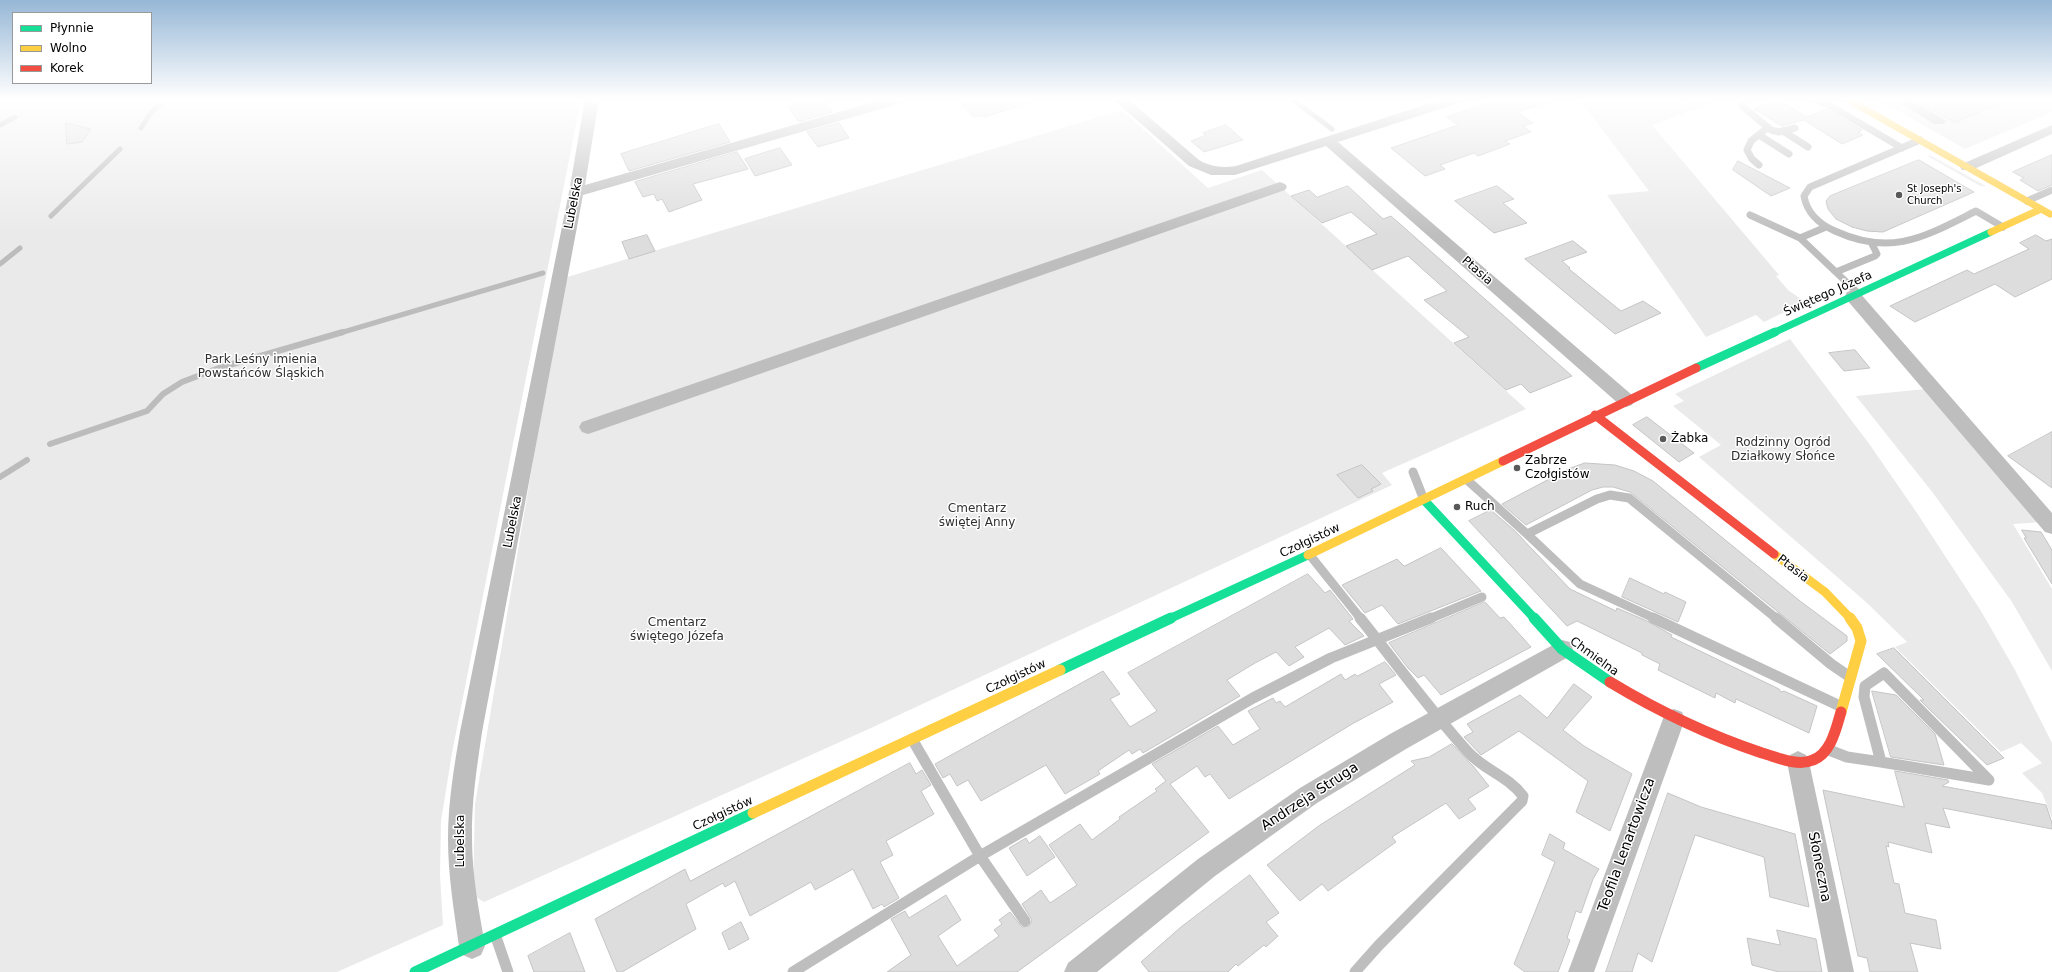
<!DOCTYPE html>
<html>
<head>
<meta charset="utf-8">
<style>
  body { margin:0 }
  #map { position:relative; width:2052px; height:972px; overflow:hidden; background:#fff; font-family:"DejaVu Sans",sans-serif }
  canvas { display:block }
  .legend { position:absolute; left:12px; top:12px; width:140px; height:72px; box-sizing:border-box; background:#fff; border:1px solid #999; margin:0; padding:5px 7px; list-style:none; font-size:12px; color:#000 }
  .legend li { display:flex; align-items:center; gap:8px; height:20px }
  .legend b { width:20px; border:1px solid #999 }
</style>
</head>
<body>
<div id="map">
<canvas width="2052" height="972"></canvas>
<ul class="legend">
<li><b style="height:5px;background:#16e098"></b>Płynnie</li>
<li><b style="height:5px;background:#ffcf43"></b>Wolno</li>
<li><b style="height:5px;background:#f24e42"></b>Korek</li>
</ul>
</div>
<script>
const ctx = document.querySelector('canvas').getContext('2d');
ctx.lineJoin = 'round';
function fill(path, color) {
  ctx.fillStyle = color;
  ctx.fill(path, 'evenodd');
}
function strokePath(path, color, width, dash) {
  ctx.strokeStyle = color;
  ctx.lineWidth = width;
  ctx.lineCap = dash ? 'butt' : 'round';
  ctx.setLineDash(dash || []);
  ctx.stroke(path);
}
function label(font, color, halo, rows, align = 'center') {
  ctx.font = font + ' "DejaVu Sans",sans-serif';
  ctx.lineWidth = 3;
  ctx.setLineDash([]);
  ctx.textBaseline = 'middle';
  ctx.strokeStyle = halo;
  ctx.fillStyle = color;
  for (const [text, x, y, turn = 0] of rows) {
    ctx.save();
    ctx.translate(x, y);
    ctx.rotate((+turn || 0) * Math.PI / 180);
    ctx.textAlign = isNaN(turn) ? turn : align;
    if (halo) ctx.strokeText(text, 0, 0);
    ctx.fillText(text, 0, 0);
    ctx.restore();
  }
}
fill(new Path2D(`
  M0,99H581L452,753L441,821L440,875L443,925L337,972H0Z
  M1579,99H1673L1683,106L1702,99H1723L1652,125L1779,275L1776,276L1788,290L1805,302L1764,322L1756,315L1706,337L1607,195L1649,191Z
  M1877,99H2052V112L1965,149Z
  M1122,110L1208,188L1262,170L1526,409L1382,473L1392,485L871,728L484,902L473,895L475,804L564,278Z
  M1930,155L1986,186H1980L1931,158L1928,156Z
  M1790,339L1870,445L1917,513L1981,611L2015,670L2052,743V818L2042,793L2022,773L2042,763L2021,743L2001,752L1895,647L1907,642L1866,602L1699,457L1721,445L1673,406L1684,401L1675,394Z
  M1925,389L2044,522L2013,524L2052,589V671L2012,602L1933,493L1856,396Z`), '#eaeaea');
strokePath(new Path2D(`
  M1292,99L1332,129
  M0,125L15,117
  M141,128L150,114L165,99
  M51,216L120,149
  M0,264L20,248
  M340,333L543,273`), '#bcbcbc', 5);
strokePath(new Path2D(`
  M50,444L147,411L163,394L182,382L219,368L343,332
  M0,477L27,460`), '#bcbcbc', 6);
const building = new Path2D(`
  M795,99H823L832,112L799,122L788,107L799,105Z
  M957,99H1029V103L984,117L982,115L974,117Z
  M1500,99H1548L1549,102L1518,112L1533,123L1523,126L1531,132L1505,141L1510,144L1478,156L1474,153L1440,165L1445,169L1425,176L1391,148L1458,125L1447,117Z
  M1914,99H2009L2010,100L1955,122Z
  M1779,100L1807,117L1826,109L1862,130L1858,132L1863,135L1842,144L1804,120L1782,126L1754,109Z
  M66,123L91,129L82,142L67,144Z
  M839,123L849,138L818,147L807,132Z
  M719,124L730,142L629,171L621,154Z
  M1226,125L1243,140L1204,152L1191,141L1206,135L1203,133Z
  M780,148L792,165L755,176L745,159Z
  M737,152L748,169L693,184L702,200L669,212L662,199L657,201L654,194L643,197L635,182Z
  M2052,155V185L2038,191L2020,180L2024,178L2013,172Z
  M1919,160L1974,192L1883,232L1867,231L1852,227L1836,219L1828,209L1826,201L1830,196Z
  M1738,161L1790,188L1771,196L1733,170Z
  M1348,186L1383,219L1391,216L1572,376L1530,393L1521,384L1506,390L1454,343L1469,337L1424,300L1447,291L1408,256L1372,270L1346,246L1377,234L1351,212L1322,223L1291,196L1309,190L1317,197Z
  M1497,186L1514,199L1503,203L1527,223L1494,233L1455,201Z
  M647,235L655,251L629,259L622,242Z
  M2036,235L2046,241L2052,239V279L2015,297L1995,284L1915,322L1890,306L1967,270L1974,274L2029,249L2020,243Z
  M1573,241L1587,252L1562,261L1570,268L1569,269L1621,311L1643,301L1661,313L1615,334L1525,259Z
  M1855,350L1870,368L1844,371L1829,353Z
  M1647,417L1694,453L1679,462L1633,425Z
  M2052,432V488L2008,456Z
  M1585,463L1615,465L1634,471L1653,481L1800,601L1847,636V641L1830,654L1630,492L1613,487H1603L1592,490L1526,525L1502,504L1568,469Z
  M1362,465L1381,484L1371,489L1373,491L1358,498L1337,475Z
  M1491,510L1515,531L1570,589L1616,611L1617,608L1647,621L1672,635L1671,637L1779,689L1781,692L1784,691L1817,706L1809,733L1736,699L1735,703L1716,693L1715,698L1658,670L1660,664L1642,655V653L1577,621L1567,626L1469,521Z
  M2022,530L2041,532L2052,550V584L2024,538H2026Z
  M1441,548L1481,591L1398,624L1382,605L1365,613L1342,585L1397,559L1404,566Z
  M1308,574L1325,593L1330,590L1353,619L1349,621L1364,636L1345,645L1329,628L1295,647L1304,657L1289,666L1276,652L1255,663L1227,680L1240,696L1143,753L1140,749L1132,754L1129,750L1098,771L1100,774L1065,794L1046,765L981,801L968,780L957,786L950,774L943,778L935,764L1103,671L1120,694L1110,699L1130,727L1157,711L1128,673Z
  M1630,578L1664,594L1665,592L1686,602L1678,622L1622,597Z
  M1485,602L1500,618L1504,617L1531,647L1441,695L1424,675L1418,678L1408,668L1389,643Z
  M1894,648L2004,758L1987,765L1930,710L1920,700H1924L1877,654Z
  M1385,662L1396,675L1379,684L1393,702L1352,724L1229,799L1210,774L1205,777L1197,766L1170,784L1209,832L1017,972H887L911,955L891,919L905,911L909,918L946,895L961,920L938,936L957,966L999,936L994,930L1002,924L999,920L1010,912L1022,927L1029,926L1032,920L1022,904L1041,890L1050,903L1077,885L1049,845L1080,824L1092,840L1120,819L1119,817L1157,791L1155,789L1166,781L1152,764L1218,726L1233,745L1260,729L1248,711L1273,698L1276,703L1280,701L1285,707L1341,674L1345,680L1355,674L1357,676Z
  M1574,684L1592,697L1563,730L1584,746L1632,774L1610,831L1576,812L1588,781L1519,731L1481,755L1464,737L1473,732L1467,724L1520,695L1547,718Z
  M1872,691L1896,695L1935,734L1944,765L1891,757Z
  M1452,744L1473,766L1489,786L1468,799L1476,809L1459,819L1446,803L1392,837L1396,842L1328,891L1322,884L1300,901L1267,865L1320,825L1415,765L1411,761L1429,757Z
  M910,763L916,774L922,770L931,785L921,791L934,814L886,841L893,855L880,862L899,898L884,907L882,904L873,909L853,869L815,890L811,882L750,916L735,881L725,887L723,883L686,904L696,929L622,972H617L595,919L685,869L690,881Z
  M1895,771L1948,780L1949,782L1942,786L2046,805L2052,823V829L1943,808L1950,828L1925,823L1932,853L1888,842L1889,847L1886,846L1894,883L1899,884L1905,913L1936,920L1941,949L1910,943L1918,972H1870L1867,958L1858,956L1823,790L1904,807Z
  M1668,793L1701,807L1795,834L1809,907L1770,897L1764,857L1695,835L1652,962L1638,953L1632,972H1606Z
  M1550,834L1565,843L1563,849L1599,869L1593,879L1581,913L1576,911L1567,938L1570,940L1558,972H1525L1514,964L1555,862L1542,855Z
  M1040,836L1055,857L1027,876L1009,848L1026,838L1029,843Z
  M1250,875L1279,913L1266,922L1278,936L1266,947L1264,945L1238,966L1236,964L1228,972H1149L1141,962L1181,927Z
  M741,922L749,939L729,950L722,933Z
  M1777,930L1816,939L1822,972H1779L1752,965L1747,938L1780,945Z
  M570,933L585,972H534L528,956Z`);
fill(building, '#ddd');
strokePath(building, '#c5c5c5', 1);
strokePath(new Path2D(`
  M1745,99L1742,101V106L1771,130L1779,132L1795,128
  M1814,99L1827,104L1902,148
  M1783,131L1808,147
  M1759,135L1789,154
  M1920,140L1810,187L1804,196C1807,213 1819,224 1835,231C1892,257 1924,237 1976,211L2003,227
  M1759,165L1752,159L1747,150L1751,141L1767,128
  M2027,201L2052,190
  M1750,215L1800,238L1859,294
  M1800,238L1826,227
  M1836,272L1875,256L1877,254L1872,244`), '#bebebe', 7);
strokePath(new Path2D(`
  M1413,472L1424,500
  M1466,479L1527,534
  M1309,554L1361,619
  M1429,619L1482,597
  M1656,619L1580,584L1527,534L1597,499L1610,495L1629,498L1777,619`), '#bebebe', 9);
strokePath(new Path2D(`
  M1653,618L1842,707
  M1776,618L1831,664L1850,677
  M1884,673L1989,780L1881,762L1864,697L1865,686Z
  M912,739L980,856L1025,921
  M1829,750L1847,757L1881,762
  M496,937L508,972
  M793,972L980,856L1253,698L1331,658L1431,618
  M1355,972L1379,945L1522,801L1523,796C1508,776 1484,770 1468,752C1430,710 1396,663 1360,618`), '#bebebe', 11);
fill(new Path2D(`
  M585,99H599L585,185L884,99H907L905,102L583,195L482,732C477,767 471,803 472,839C472,875 479,911 485,946L481,955L472,959L463,955L459,946C454,911 448,875 448,839C448,803 454,767 460,732L569,192Z
  M1113,99H1128L1199,160C1211,167 1222,168 1236,166L1443,99H1464L1462,102L1338,142L1632,395L1635,400L1632,405L1626,407L1620,405L1326,146L1235,175H1211L1189,166Z
  M1894,99H1911L1946,121L1944,124H1934Z
  M2052,125V134L1972,170H1962L1960,167L1962,164Z
  M1280,182L1285,184L1287,187L1285,190L594,432L588,434L582,432L579,427L582,422Z
  M1853,290L1859,292L2052,513V534L2045,532L1847,300L1845,296L1847,292Z
  M1562,640L1570,642L1573,649L1570,656L1406,749L1317,803L1215,876L1097,972H1064L1068,963L1198,859L1300,788L1390,734Z
  M1674,709L1682,712L1685,719L1594,972H1568L1663,719L1666,712Z
  M1798,751L1806,755L1809,762L1854,972H1828L1787,762L1790,755Z`), '#bebebe');
strokePath(new Path2D(`
  M1773,333L1991,232`), '#16e098', 7);
strokePath(new Path2D(`
  M1696,368L1775,332
  M1424,500L1535,619
  M1169,619L1308,555`), '#16e098', 9);
strokePath(new Path2D(`
  M1534,618L1562,649L1610,682
  M1060,670L1171,618
  M415,972L753,813`), '#16e098', 11);
strokePath(new Path2D(`
  M1847,99L2050,214
  M1991,232L2041,209`), '#ffcf43', 7);
strokePath(new Path2D(`
  M1774,554L1825,592L1851,619
  M1308,555L1503,461`), '#ffcf43', 9);
strokePath(new Path2D(`
  M1841,712L1861,641L1857,628L1850,618
  M753,813L1060,670`), '#ffcf43', 11);
strokePath(new Path2D(`
  M1595,415L1774,554
  M1503,461L1696,368`), '#f24e42', 9);
strokePath(new Path2D(`
  M1610,682C1658,711 1708,735 1762,753C1777,757 1797,767 1813,760C1831,753 1836,729 1841,712`), '#f24e42', 11);
const sky = ctx.createLinearGradient(0, 0, 0, 235);
sky.addColorStop(0, '#96b7d6');
sky.addColorStop(0.42, '#fff');
sky.addColorStop(1, '#ffffff00');
ctx.fillStyle = sky;
ctx.fillRect(0, 0, 2052, 235);
for (const [x, y, r, color] of [
  [1899,195,4,"#595959"],
  [1663,439,4,"#595959"],
  [1517,468,4,"#595959"],
  [1457,507,4,"#595959"]
]) {
  const dot = new Path2D();
  dot.arc(x, y, r, 0, 2 * Math.PI);
  ctx.fillStyle = color;
  ctx.fill(dot);
  strokePath(dot, '#fff', 1.5);
}
label('10px', '#000', '#fff', [
  ["St Joseph's",1907,189],
  ["Church",1907,201]
], 'left');
label('12px', '#000', '#fff', [
  ["Lubelska",574,203,-79],
  ["Ptasia",1477,271,41],
  ["Świętego Józefa",1828,294,-24],
  ["Lubelska",513,522,-79],
  ["Czołgistów",1310,541,-25],
  ["Ptasia",1793,569,38],
  ["Chmielna",1594,657,36],
  ["Czołgistów",1016,677,-25],
  ["Czołgistów",723,814,-25],
  ["Lubelska",461,841,-90]
]);
label('12px', '#303030', '#fff', [
  ["Park Leśny imienia",261,360],
  ["Powstańców Śląskich",261,374],
  ["Rodzinny Ogród",1783,443],
  ["Działkowy Słońce",1783,457],
  ["Cmentarz",977,509],
  ["świętej Anny",977,523],
  ["Cmentarz",677,623],
  ["świętego Józefa",677,637]
]);
label('12px', '#000', '#fff', [
  ["Żabka",1671,439],
  ["Zabrze",1525,461],
  ["Czołgistów",1525,475],
  ["Ruch",1465,507]
], 'left');
label('14px', '#000', '#fff', [
  ["Andrzeja Struga",1310,797,-33],
  ["Teofila Lenartowicza",1627,845,-70],
  ["Słoneczna",1819,867,79]
]);
</script>
</body>
</html>
